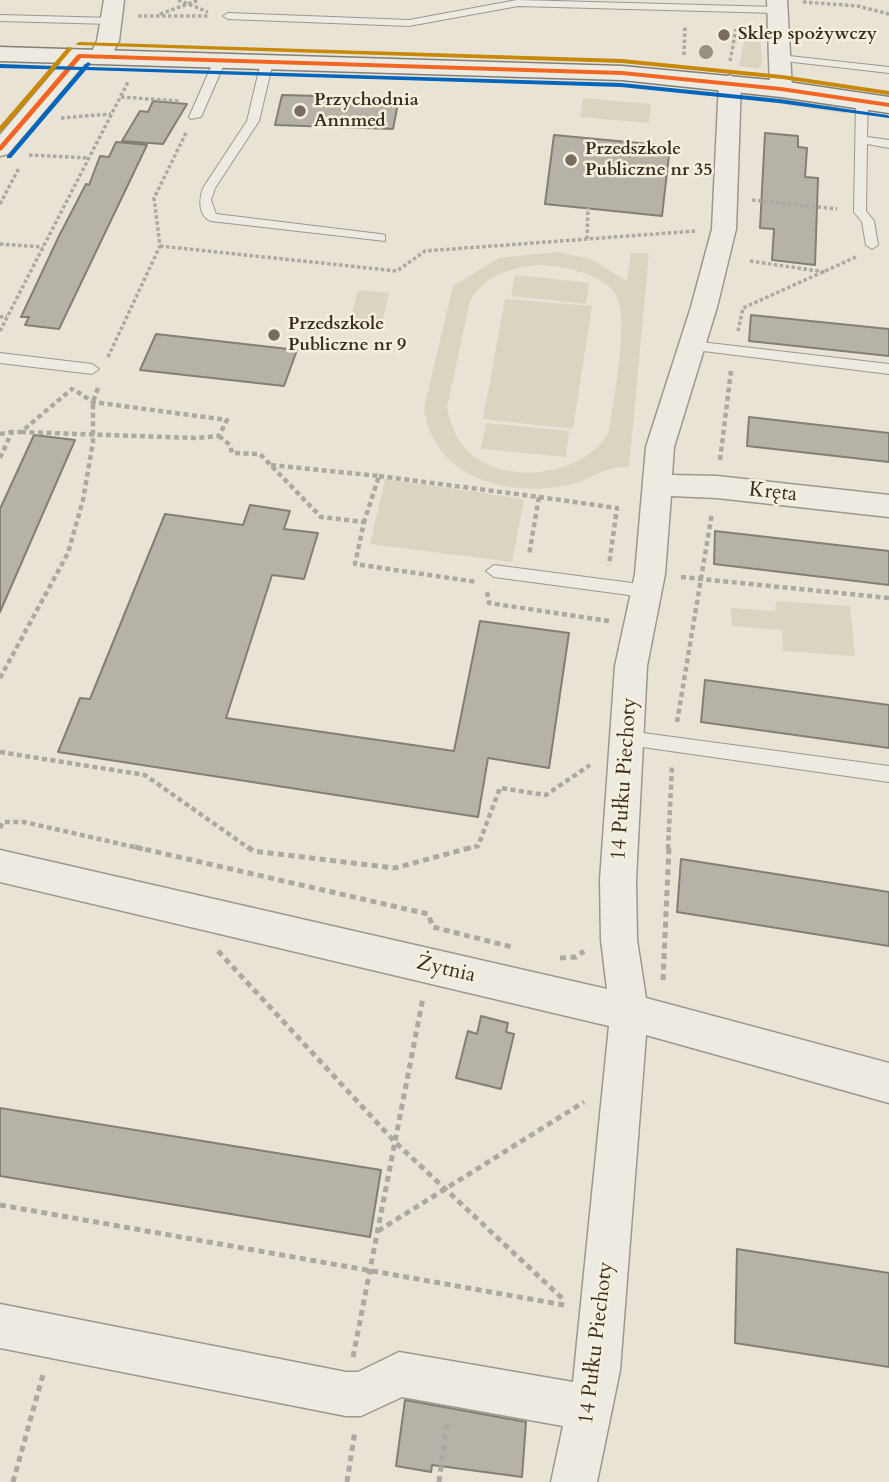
<!DOCTYPE html>
<html>
<head>
<meta charset="utf-8">
<style>
  body { margin:0 }
  canvas { display:block; background:#e8e3d4 }
</style>
</head>
<body>
<canvas width="889" height="1482"></canvas>
<script>
const ctx = document.querySelector('canvas').getContext('2d');
ctx.lineJoin = 'round';
function fill(path, color) {
  ctx.fillStyle = color;
  ctx.fill(path, 'evenodd');
}
function strokePath(path, color, width, dash) {
  ctx.strokeStyle = color;
  ctx.lineWidth = width;
  ctx.lineCap = dash ? 'butt' : 'round';
  ctx.setLineDash(dash || []);
  ctx.stroke(path);
}
function label(font, color, halo, rows, align = 'center') {
  ctx.font = font + ' Cardo,serif';
  ctx.lineWidth = 5;
  ctx.setLineDash([]);
  ctx.textBaseline = 'middle';
  ctx.strokeStyle = halo;
  ctx.fillStyle = color;
  for (const [text, x, y, turn = 0] of rows) {
    ctx.save();
    ctx.translate(x, y);
    ctx.rotate((+turn || 0) * Math.PI / 180);
    ctx.textAlign = isNaN(turn) ? turn : align;
    if (halo) ctx.strokeText(text, 0, 0);
    ctx.fillText(text, 0, 0);
    ctx.restore();
  }
}
fill(new Path2D(`
  M747,27L760,33L762,63L759,69L739,66Z
  M751,92L836,105L847,114L740,98Z
  M583,98L651,104L649,123L580,117Z
  M558,252L590,259L627,281L631,253H649L629,467C601,466 594,480 568,485C508,498 433,478 424,408L453,286L499,258ZM540,265C563,266 606,274 617,297C629,321 613,402 609,432C585,474 510,487 471,454C457,443 450,424 447,407L470,301C485,274 511,268 540,265Z
  M515,275L589,283L586,304L511,296Z
  M358,290L389,293L382,323L350,321Z
  M505,299L592,306L573,429L483,419Z
  M486,423L569,431L566,457L481,449Z
  M385,479L524,499L512,562L370,544Z
  M776,601L850,606L855,656L783,651L782,630L732,626L731,608L775,611Z`), '#dbd4c0');
const building = new Path2D(`
  M282,95L399,98L393,129L275,125Z
  M153,101L187,104L163,144L122,141L140,111L148,112Z
  M765,133L798,136V147L807,148L805,177L818,178L815,265L772,260L774,229L760,228Z
  M554,135L670,146L662,216L545,204Z
  M116,142L147,145L59,329L25,325L29,317H21L59,236L86,184L89,185L100,156L109,157Z
  M751,315L889,329V356L749,341Z
  M156,334L297,350L284,386L140,370Z
  M749,417L889,433V462L747,446Z
  M34,435L75,440L0,612V509Z
  M250,505L290,511L284,529L318,533L304,579L272,575L226,718L454,751L480,621L569,633L549,768L488,758L478,817L58,752L80,698L90,699L165,514L243,525Z
  M715,531L889,551V585L714,564Z
  M705,680L889,705V748L701,722Z
  M681,859L889,892V946L677,912Z
  M481,1016L508,1023L506,1032L514,1034L501,1089L456,1078L468,1031L477,1034Z
  M0,1108L381,1170L370,1237L0,1176Z
  M737,1249L889,1273V1367L735,1343Z
  M405,1400L526,1422L522,1477L432,1465L431,1472L396,1466Z`);
fill(building, '#b7b2a7');
strokePath(building, '#847f75', 2);
const lane = new Path2D(`
  M517,0L777,7L782,10L777,13L518,6L409,26L228,19L223,16L228,13L409,20Z
  M0,15L112,18L117,21L112,24L0,21Z
  M780,55L889,67V73L776,60V56Z
  M220,57L226,60L201,117L191,119L189,117L214,60Z
  M267,59L273,62L259,121L215,188L211,200L216,214L380,234L385,235V241L211,221C198,216 199,199 203,188L247,121L261,62Z
  M862,98L868,101L867,137L889,140V148L867,144L866,211L874,221L878,245L872,249L866,245L862,222L854,212L856,101Z
  M692,341L889,364V374L687,349L685,346Z
  M0,353L92,364L99,369L92,374L0,363Z
  M494,565L632,583L652,593L654,597L646,603L629,595L494,577L486,571Z
  M628,731L889,766V782L628,745L622,743L619,738L622,733Z`);
const street = new Path2D(`
  M104,0H124L119,41L108,62L100,63L89,57L97,41Z
  M767,0H787L792,89L781,96L770,89Z
  M79,50L90,56L87,61L8,154L0,156V135L71,51Z
  M730,75L741,82L736,229L717,307L674,447L672,475L717,476L889,495V517L717,498L671,496L665,574L647,666L636,880L637,940L646,998L889,1063V1103L646,1035L620,1370L597,1482H551L563,1426L402,1397L361,1416H346L0,1348V1304L346,1372H358L399,1352L573,1382L609,1026L0,882V850L607,989L601,940L600,880L615,666L635,574L646,447L691,307L712,229L719,82Z`);
const secondary = new Path2D(`
  M0,47L622,66L781,81L889,97V113L781,97L622,80L0,61Z`);
strokePath(lane, '#9d988e', 2);
strokePath(street, '#9d988e', 3);
strokePath(secondary, '#847f75', 3);
strokePath(new Path2D(`
  M178,0L208,12
  M803,2L858,6L889,14
  M160,14L199,0
  M138,16H210
  M684,55L685,25
  M730,61L736,29
  M121,97L179,101
  M61,118L111,114
  M29,155L89,158
  M752,200L837,209
  M0,204L19,168
  M587,239L588,208
  M0,244L43,247
  M160,246L397,271L425,251L696,231
  M750,261L825,272
  M0,317L7,316
  M0,331L128,82
  M738,331L743,308L856,257
  M108,357L160,246L154,198L186,133`), '#aca9a3', 3.5, [3.5, 2.5]);
strokePath(new Path2D(`
  M21,432L195,438L219,436L227,420L93,402L73,389
  M0,434L11,432
  M219,436L230,445L232,453L260,454L321,517L364,522L355,564L477,582
  M0,458L12,432H21L73,388
  M720,460L731,371
  M271,465L379,476L364,522
  M379,476L539,497L529,555
  M539,497L617,508L609,565
  M681,577L889,598
  M487,592L489,603L609,621
  M0,678L68,553L83,500L93,442V402L98,388
  M677,722L712,513
  M0,752L145,775L250,849
  M0,828L3,822H24L143,849
  M466,849L478,846L500,788L546,795L590,765
  M668,849L672,765`), '#aca9a3', 4.5, [5, 3.5]);
strokePath(new Path2D(`
  M135,847L428,914L433,927L512,947
  M248,847L253,851L395,868L473,847
  M218,951L395,1142L564,1300
  M560,958L576,957L584,951
  M663,980L669,847
  M0,1205L564,1305
  M378,1231L584,1102
  M353,1357L423,998
  M13,1482L44,1371
  M347,1482L355,1431
  M439,1482L447,1423`), '#aca9a3', 5, [6, 4.5]);
fill(lane, '#edeae2');
fill(street, '#edeae2');
fill(secondary, '#edeae2');
fill(new Path2D(`
  M79,54L622,71L781,87L889,103V107L781,91L622,75L81,58L2,150L0,151V145L77,55Z`), '#f26522');
fill(new Path2D(`
  M88,62L91,64L88,67L621,83L779,99L887,115L889,116V118L779,103L621,87L86,70L11,158H7V156L80,70L0,68V64L83,67Z`), '#0065bd');
fill(new Path2D(`
  M79,42L622,59L782,75L889,91V95L782,79L622,63L77,45L76,44Z
  M68,47L73,48L2,131L0,132V126Z`), '#c88808');
ctx.fillStyle = '#998f81';
for (const [x, y] of [
  [706,52]
]) {
  ctx.beginPath();
  ctx.arc(x, y, 7, 0, 2 * Math.PI);
  ctx.fill();
}
for (const [x, y, r, color] of [
  [724,35,7,"#776c5f"],
  [300,111,7,"#776c5f"],
  [571,160,7,"#776c5f"],
  [274,335,7,"#776c5f"]
]) {
  const dot = new Path2D();
  dot.arc(x, y, r, 0, 2 * Math.PI);
  ctx.fillStyle = color;
  ctx.fill(dot);
  strokePath(dot, '#f5efde', 2.5);
}
label('bold 18px', '#3a2c20', '#f5efde', [
  ["Sklep spożywczy",738,35],
  ["Przychodnia",314,101],
  ["Annmed",314,122],
  ["Przedszkole",585,150],
  ["Publiczne nr 35",585,171],
  ["Przedszkole",288,325],
  ["Publiczne nr 9",288,346]
], 'left');
label('21px', '#3a2c20', '#f5efde', [
  ["Kręta",773,493,6],
  ["14 Pułku Piechoty",625,779,-86],
  ["Żytnia",446,970,13],
  ["14 Pułku Piechoty",597,1343,-83]
]);
</script>
</body>
</html>
